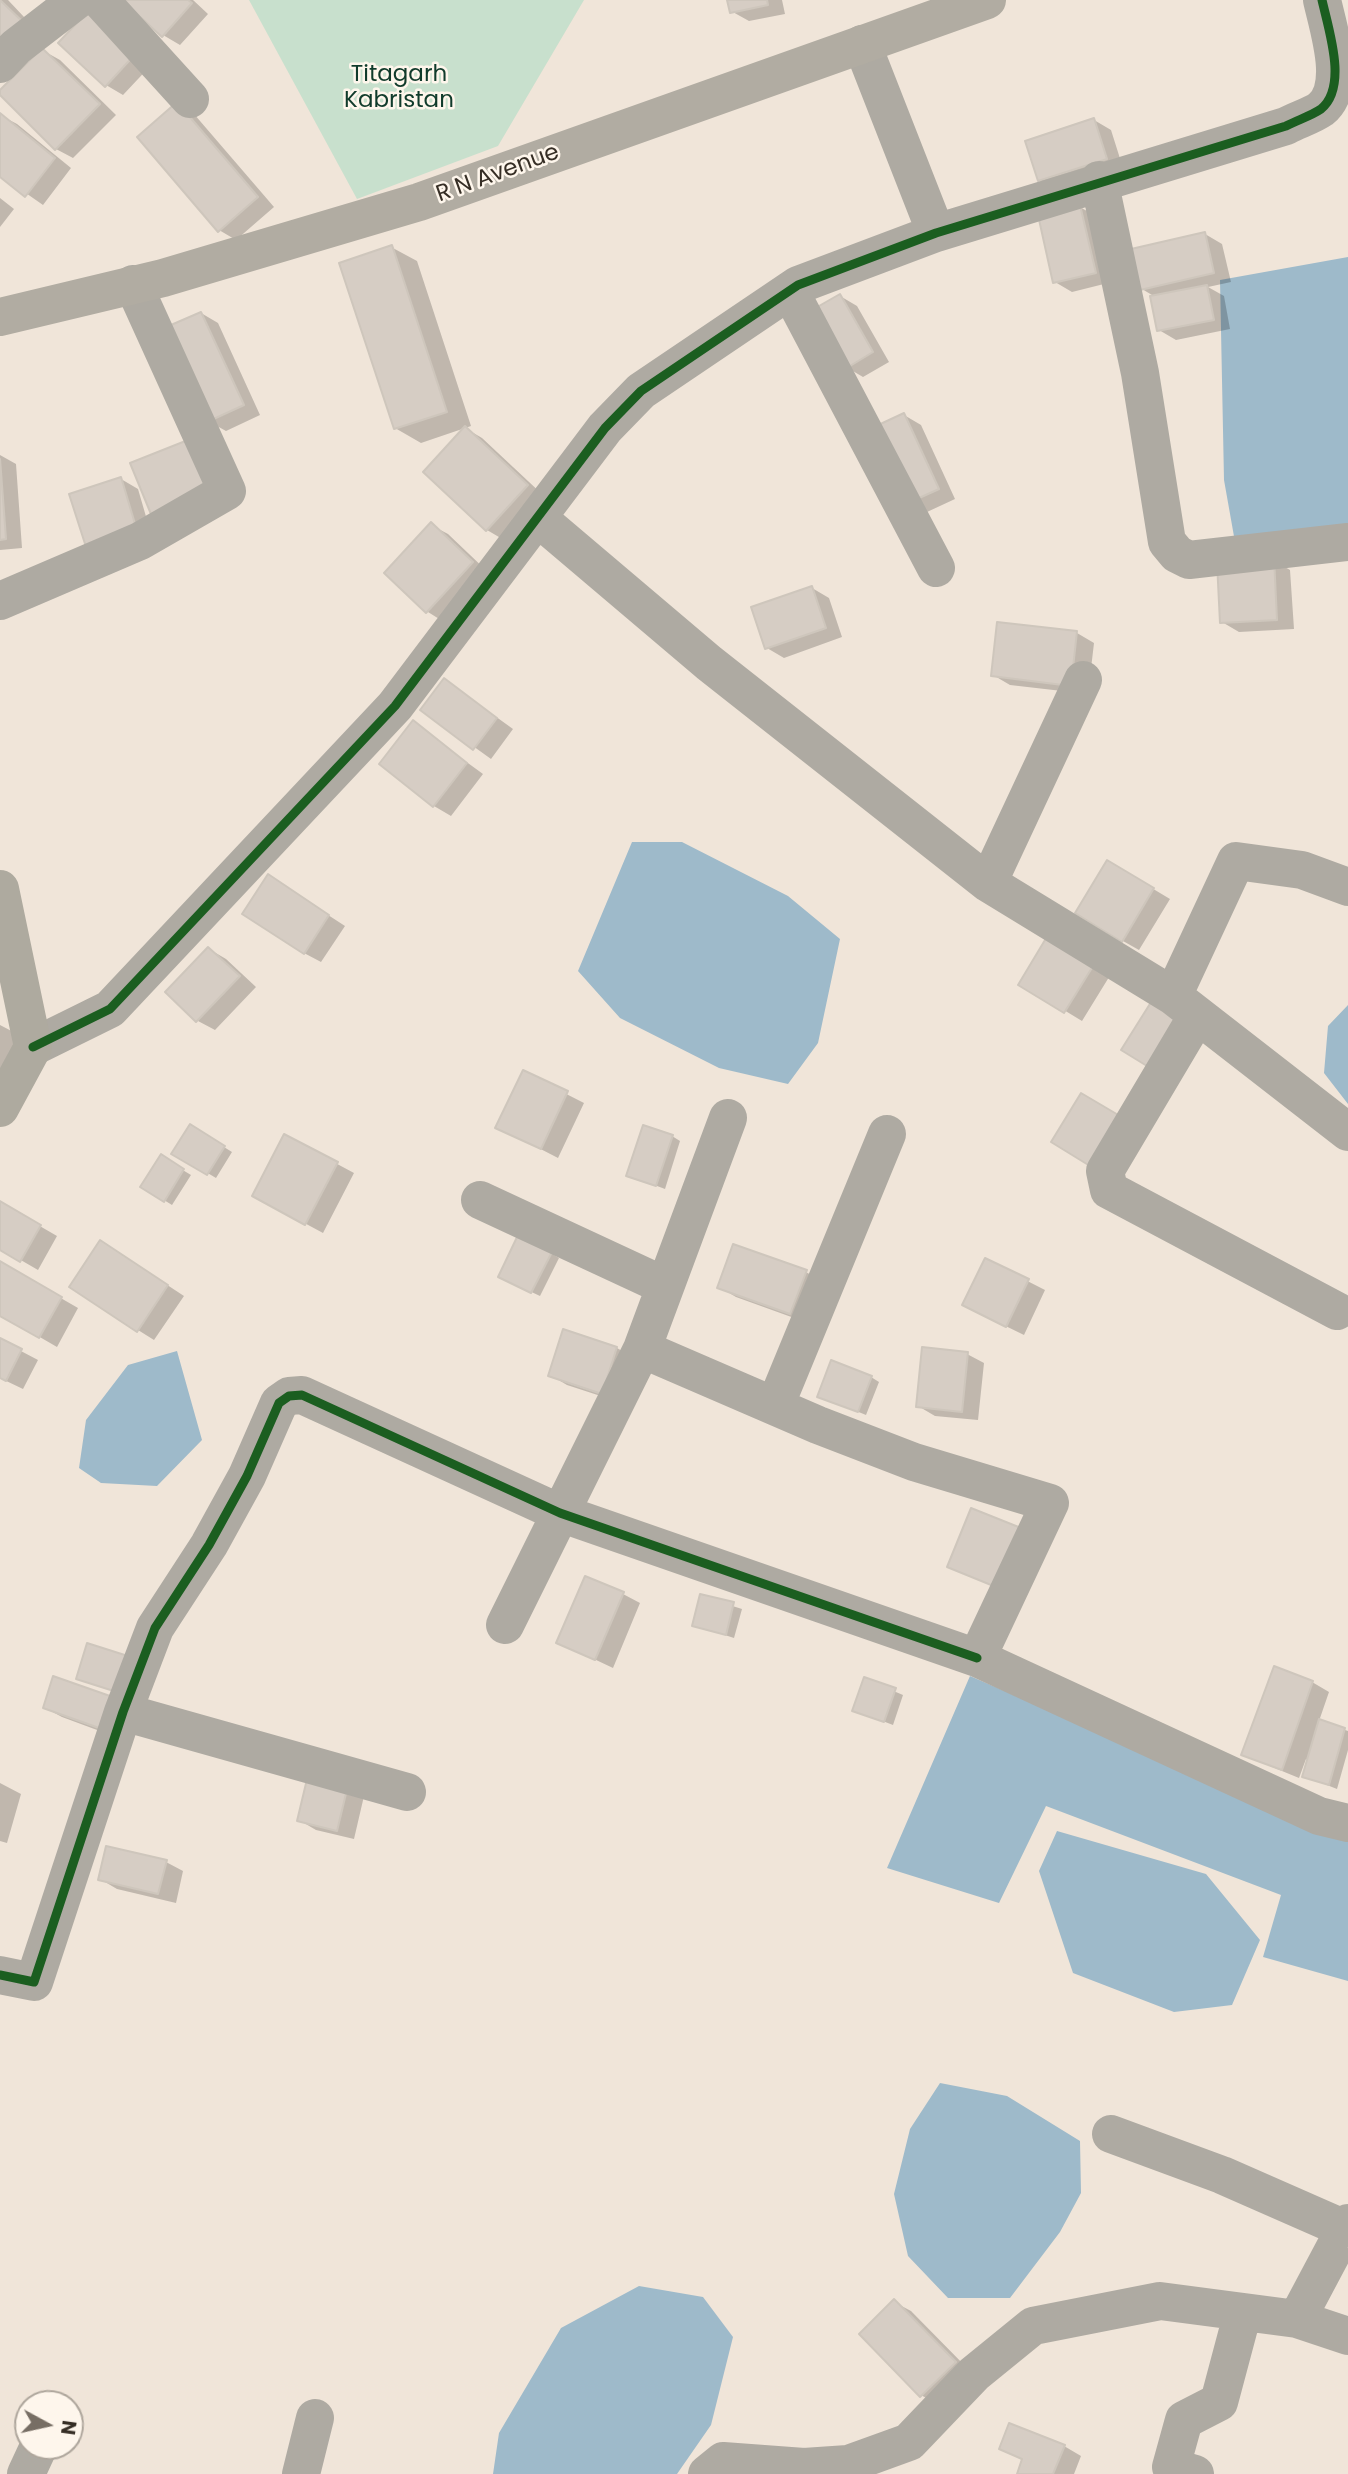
<!DOCTYPE html>
<html>
<head>
<meta charset="utf-8">
<style>
  body { margin:0 }
  #map { position:relative; width:1348px; height:2474px; overflow:hidden; background:#f0e5d9; font-family:Poppins,sans-serif }
  canvas { display:block }
  .north { position:absolute; left:14px; top:2390px; width:70px; height:70px; box-sizing:border-box; background:#fef6ec; border:2px solid #aea69c; border-radius:50%; rotate:98deg; font-size:19px; font-weight:700; line-height:28px; text-align:center; color:#362e25 }
  .north::after { content:''; display:block; margin:auto; width:24px; height:32px; background:#776e64; clip-path:polygon(50% 0,100% 100%,50% 72%,0 100%) }
</style>
</head>
<body>
<div id="map">
<canvas width="1348" height="2474"></canvas>
<div class="north">N</div>
</div>
<script>
const ctx = document.querySelector('canvas').getContext('2d');
ctx.lineJoin = 'round';
function fill(path, color) {
  ctx.fillStyle = color;
  ctx.fill(path, 'evenodd');
}
function strokePath(path, color, width, dash) {
  ctx.strokeStyle = color;
  ctx.lineWidth = width;
  ctx.lineCap = dash ? 'butt' : 'round';
  ctx.setLineDash(dash || []);
  ctx.stroke(path);
}
function label(font, color, halo, rows, align = 'center') {
  ctx.font = font + ' Poppins,sans-serif';
  ctx.lineWidth = 5;
  ctx.setLineDash([]);
  ctx.textBaseline = 'middle';
  ctx.strokeStyle = halo;
  ctx.fillStyle = color;
  for (const [text, x, y, turn = 0] of rows) {
    ctx.save();
    ctx.translate(x, y);
    ctx.rotate((+turn || 0) * Math.PI / 180);
    ctx.textAlign = isNaN(turn) ? turn : align;
    if (halo) ctx.strokeText(text, 0, 0);
    ctx.fillText(text, 0, 0);
    ctx.restore();
  }
}
fill(new Path2D(`
  M249,0H584L498,146L357,199Z`), '#c8e0cd');
fill(new Path2D(`
  M1348,257V525L1235,542L1224,480L1220,280Z
  M632,842H682L788,896L840,939L818,1043L788,1084L719,1068L620,1018L578,971Z
  M1348,1005V1104L1324,1073L1328,1026Z
  M177,1351L202,1440L157,1486L101,1483L79,1468L86,1420L128,1365Z
  M970,1676L1280,1810L1348,1830V1981L1263,1957L1281,1895L1046,1806L999,1903L887,1868Z
  M1057,1831L1206,1874L1260,1940L1232,2005L1174,2012L1073,1973L1039,1871Z
  M940,2083L1007,2096L1080,2141L1081,2193L1060,2232L1010,2298H948L908,2256L894,2194L910,2129Z
  M639,2286L703,2297L733,2337L711,2425L677,2474H493L499,2433L561,2328Z`), '#9ebaca');
fill(new Path2D(`
  M0,0H8L41,35L0,55Z
  M125,0H193L208,14L180,45L163,35Z
  M729,0H782L785,14L749,21L731,11Z
  M91,10L154,62L123,95L106,85Z
  M42,50L60,60L116,115L73,158L56,149Z
  M194,114L274,207L236,240L219,230L139,137Z
  M0,115L17,124L71,168L43,205L0,175Z
  M1094,120L1111,130L1123,168L1057,190L1040,180Z
  M0,198L14,209L0,227Z
  M1080,207L1097,217L1112,282L1072,292L1055,282Z
  M1205,234L1222,244L1231,282L1208,287L1224,296L1230,329L1176,340L1159,330L1152,295L1142,289Z
  M391,247L417,261L471,426L421,443L395,428Z
  M840,296L857,306L889,362L863,377L846,367Z
  M201,313L218,323L260,415L226,431L208,421Z
  M904,415L921,425L955,499L927,512L910,502Z
  M465,428L482,438L544,496L504,540L487,530Z
  M0,455L16,464L22,548L0,550Z
  M121,479L138,489L154,544L88,549Z
  M431,525L448,534L489,573L444,622L428,612L386,573Z
  M1273,560L1290,570L1294,629L1239,632L1222,622Z
  M812,588L829,598L842,637L784,658L767,648Z
  M999,624L1077,633L1094,643L1088,694L1010,685L993,675Z
  M445,680L513,729L491,759L423,710Z
  M413,723L483,774L451,816L434,806Z
  M1125,872L1170,899L1139,950L1123,941Z
  M285,887L345,926L321,962L304,953Z
  M1052,932L1114,969L1082,1021L1021,984Z
  M209,949L226,959L256,987L215,1030L198,1021L168,992Z
  M0,1025L23,1037L0,1088Z
  M523,1072L584,1103L558,1158L498,1127Z
  M190,1126L232,1152L216,1178L174,1153Z
  M285,1136L354,1173L323,1233L271,1205Z
  M672,1136L680,1141L665,1189L628,1175Z
  M161,1157L191,1175L172,1205L143,1187Z
  M0,1203L57,1236L38,1270L0,1248Z
  M117,1252L184,1296L154,1340L138,1330Z
  M551,1253L559,1258L540,1296L508,1281Z
  M986,1260L1045,1290L1024,1335L981,1314Z
  M0,1263L78,1308L57,1347L0,1314Z
  M806,1272L823,1282L808,1323L736,1297L719,1287Z
  M564,1331L617,1348L634,1358L619,1402L567,1385L550,1375Z
  M0,1340L38,1360L23,1389L0,1378Z
  M967,1354L984,1363L978,1420L935,1416L918,1406Z
  M871,1377L879,1382L866,1415L819,1396Z
  M1020,1530L1014,1596L949,1566Z
  M623,1594L640,1603L613,1668L558,1642Z
  M701,1596L742,1609L734,1638L694,1625Z
  M54,1679L116,1737L62,1717L45,1708Z
  M865,1679L903,1695L893,1725L854,1710Z
  M1312,1682L1329,1692L1319,1721L1348,1731V1750L1337,1789L1304,1776L1309,1760L1306,1759L1299,1778L1243,1755Z
  M309,1777L364,1796L354,1839L316,1830L299,1820Z
  M0,1783L21,1794L7,1843L0,1841Z
  M166,1862L183,1871L176,1903L117,1889L100,1879Z
  M894,2302L911,2311L971,2372L938,2405L921,2395Z
  M1064,2446L1081,2456L1074,2474H1019L1024,2461L1001,2449Z`), '#0003');
const building = new Path2D(`
  M0,0L25,24L0,48Z
  M122,0H188L192,3L162,37Z
  M727,0H767L768,5L730,13Z
  M91,8L138,51L105,87L58,43Z
  M42,48L100,104L55,150L0,95V90Z
  M177,102L258,197L218,232L137,137Z
  M0,113L55,158L25,197L0,177Z
  M1094,118L1107,159L1038,181L1025,141Z
  M1080,205L1096,273L1053,283L1038,215Z
  M1205,232L1214,273L1140,290L1131,249Z
  M392,245L447,412L394,429L339,263Z
  M1207,285L1214,320L1157,331L1150,296Z
  M840,294L873,352L845,369L812,310Z
  M201,312L244,405L207,422L164,328Z
  M904,413L939,489L908,503L874,427Z
  M465,426L528,485L486,531L423,472Z
  M193,438L215,493L153,519L130,463Z
  M0,459L6,539L0,540Z
  M121,477L138,534L87,550L69,494Z
  M431,522L473,562L426,613L384,573Z
  M1274,558L1277,620L1220,623L1217,562Z
  M812,586L826,628L765,649L751,607Z
  M997,622L1077,631L1071,686L991,676Z
  M444,678L497,718L473,750L420,710Z
  M413,720L467,763L433,807L379,764Z
  M1107,860L1154,888L1122,942L1075,913Z
  M268,874L329,915L304,954L242,914Z
  M1051,930L1098,958L1064,1013L1018,985Z
  M208,947L240,976L196,1022L165,992Z
  M1153,999L1179,1015L1147,1066L1121,1050Z
  M523,1070L568,1091L541,1149L495,1128Z
  M1081,1093L1120,1116L1090,1166L1051,1142Z
  M190,1124L225,1146L207,1175L171,1154Z
  M643,1125L673,1135L656,1186L626,1176Z
  M284,1134L338,1162L305,1225L252,1196Z
  M161,1154L184,1169L164,1202L140,1187Z
  M0,1201L41,1225L20,1262L0,1250Z
  M518,1235L552,1252L531,1293L498,1277Z
  M100,1240L168,1285L137,1332L69,1287Z
  M733,1244L807,1270L790,1314L717,1288Z
  M985,1258L1029,1279L1006,1327L962,1305Z
  M0,1261L62,1297L39,1338L0,1316Z
  M563,1329L617,1347L602,1394L548,1376Z
  M0,1338L22,1349L6,1381L0,1378Z
  M922,1347L968,1352L962,1412L916,1407Z
  M831,1360L872,1376L858,1412L817,1397Z
  M971,1508L1021,1528L996,1587L947,1567Z
  M585,1576L624,1592L595,1660L556,1643Z
  M700,1594L734,1602L726,1635L692,1626Z
  M87,1643L131,1657L120,1693L76,1679Z
  M1274,1666L1313,1681L1282,1770L1241,1755Z
  M53,1676L110,1696L99,1728L43,1708Z
  M864,1677L896,1688L884,1722L852,1711Z
  M1319,1719L1345,1728L1329,1785L1302,1777Z
  M308,1775L348,1785L337,1831L297,1821Z
  M106,1846L167,1860L158,1894L98,1880Z
  M894,2299L956,2362L920,2397L859,2334Z
  M1009,2423L1065,2445L1053,2474H1017L1022,2459L999,2449Z`);
fill(building, '#d6cdc4');
strokePath(building, '#cec6bc', 2);
strokePath(new Path2D(`
  M100,0L190,99
  M862,44L936,233
  M0,64L16,47L77,0
  M1099,180L1140,373L1167,542L1177,554L1189,560L1348,542
  M790,291L936,568
  M538,518L709,663L988,883L1173,996L1348,1132
  M0,601L140,541L227,491L133,284
  M988,883L1083,680
  M1173,996L1236,861L1302,870L1348,887
  M1197,1016L1105,1171L1109,1190L1337,1311
  M33,1047L110,1009L395,706L605,428L641,391L798,285L936,233L1286,126C1297,120 1311,116 1321,109C1348,87 1329,31 1322,0
  M480,1200L665,1286
  M642,1349L818,1425L914,1462L1050,1503L977,1658L1319,1816L1348,1823
  M775,1406L887,1134
  M505,1625L642,1349L728,1118
  M123,1712L407,1792
  M0,1975L34,1982L123,1712L155,1628L209,1545L247,1476L279,1403L289,1396L302,1395L560,1513L977,1658
  M1111,2134L1222,2175L1345,2229
  M1297,2319L1348,2223
  M26,2474L39,2446
  M301,2474L315,2418
  M707,2474L723,2461L804,2467L848,2464L909,2442L974,2374L1033,2326L1160,2301L1297,2319L1348,2336
  M1195,2474L1171,2467L1184,2420L1219,2402L1243,2312`), '#aeaaa2', 38);
strokePath(new Path2D(`
  M0,889L33,1047L0,1108`), '#aeaa9f', 38);
strokePath(new Path2D(`
  M0,317L163,278L419,202L987,0`), '#b1aca2', 38);
strokePath(new Path2D(`
  M33,1047L110,1009L395,706L605,428L641,391L798,285L936,233L1286,126C1297,120 1311,116 1321,109C1348,87 1329,31 1322,0
  M0,1975L34,1982L123,1712L155,1628L209,1545L247,1476L279,1403L289,1396L302,1395L560,1513L977,1658`), '#1b5e20', 9);
label('23px', '#103b2b', '#fef6ec', [
  ["Titagarh",399,75],
  ["Kabristan",399,101]
]);
label('23px', '#362e25', '#fef6ec', [
  ["R N Avenue",498,174,-20]
]);
</script>
</body>
</html>
